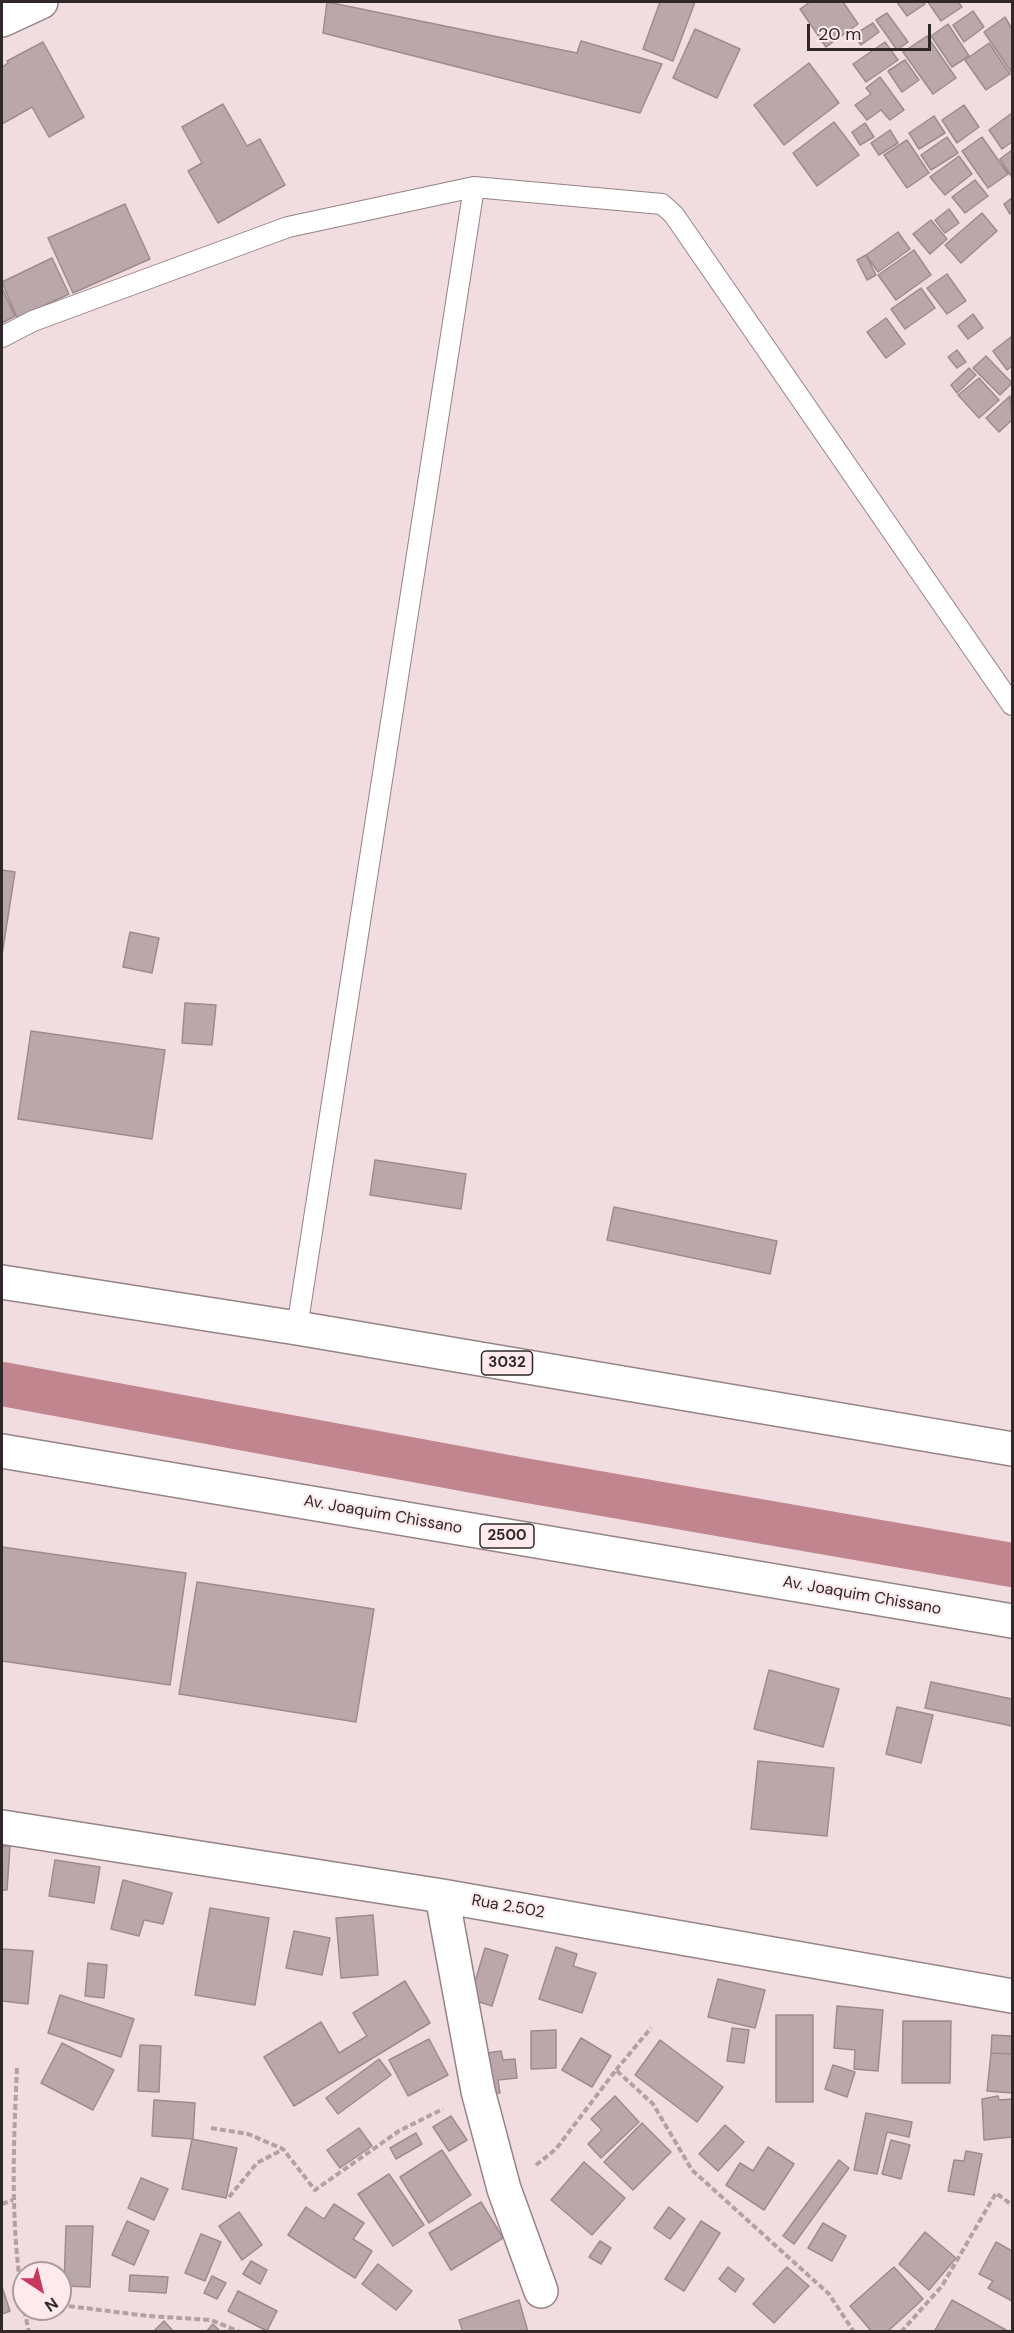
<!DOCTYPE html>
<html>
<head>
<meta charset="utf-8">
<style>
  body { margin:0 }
  #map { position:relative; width:1014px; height:2333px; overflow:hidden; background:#f1dcdf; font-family:"DM Sans",sans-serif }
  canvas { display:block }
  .frame { position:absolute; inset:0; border:3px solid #2f2728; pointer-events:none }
  .north { position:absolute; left:12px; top:2261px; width:60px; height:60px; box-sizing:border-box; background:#feeaec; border:2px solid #ab9c9e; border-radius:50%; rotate:145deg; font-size:16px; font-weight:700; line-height:24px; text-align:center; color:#2f2728 }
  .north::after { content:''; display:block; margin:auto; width:21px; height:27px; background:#c7385f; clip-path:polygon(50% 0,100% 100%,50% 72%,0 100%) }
  .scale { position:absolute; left:807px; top:24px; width:124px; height:27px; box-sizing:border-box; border:3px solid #2f2728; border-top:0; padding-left:8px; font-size:18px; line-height:21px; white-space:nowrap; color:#2f2728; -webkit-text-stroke:4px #feeaec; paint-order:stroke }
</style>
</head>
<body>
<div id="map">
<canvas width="1014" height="2333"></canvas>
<div class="frame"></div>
<div class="north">N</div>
<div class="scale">20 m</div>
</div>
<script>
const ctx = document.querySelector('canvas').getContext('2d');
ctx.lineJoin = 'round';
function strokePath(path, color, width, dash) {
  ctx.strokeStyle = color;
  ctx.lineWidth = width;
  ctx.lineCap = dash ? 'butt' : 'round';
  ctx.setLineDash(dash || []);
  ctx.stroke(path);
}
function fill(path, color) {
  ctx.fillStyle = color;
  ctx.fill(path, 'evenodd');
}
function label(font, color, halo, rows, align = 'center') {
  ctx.font = font + ' "DM Sans",sans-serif';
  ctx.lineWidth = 4.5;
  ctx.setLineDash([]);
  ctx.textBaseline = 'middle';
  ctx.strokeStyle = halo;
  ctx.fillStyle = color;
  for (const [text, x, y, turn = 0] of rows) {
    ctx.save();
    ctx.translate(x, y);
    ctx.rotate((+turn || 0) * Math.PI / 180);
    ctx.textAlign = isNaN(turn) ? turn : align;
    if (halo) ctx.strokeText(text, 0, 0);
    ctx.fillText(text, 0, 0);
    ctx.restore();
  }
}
strokePath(new Path2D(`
  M2,1384L523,1480L1012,1565`), '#c0858e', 44);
const building = new Path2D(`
  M327,2L577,53L581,41L662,64L640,113L323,33Z
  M660,2H695L673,61L643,49Z
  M810,2H843L858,24L826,47L800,9Z
  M897,2H923L925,4L907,16Z
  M928,2H958L962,7L941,21Z
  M973,11L984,27L964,42L953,25Z
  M887,13L908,42L897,50L876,20Z
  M1005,17L1012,29V73L984,32Z
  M873,23L879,32L861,45L854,35Z
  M948,24L969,56L952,67L931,36Z
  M695,29L740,49L717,98L673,78Z
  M927,36L956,78L933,94L903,52Z
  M43,42L84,117L49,137L32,107L2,124V67L8,63L7,61Z
  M885,42L898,60L866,82L853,64Z
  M989,43L1010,74L986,90L965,60Z
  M905,60L919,80L902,92L888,71Z
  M809,63L839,103L784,145L754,105Z
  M880,77L904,110L890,120L881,110L867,120L855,105L871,94L866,88Z
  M223,104L247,146L260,139L285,185L218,223L188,171L202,163L182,127Z
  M964,105L979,127L957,143L942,120Z
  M1012,113V142L1002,149L989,130Z
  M934,116L945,133L919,149L909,133Z
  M834,122L859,155L817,186L793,153Z
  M865,123L874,137L860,145L852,132Z
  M890,130L898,143L879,155L871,143Z
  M947,137L958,153L931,170L921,155Z
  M982,137L1008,174L988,188L962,151Z
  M907,140L929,173L907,188L884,155Z
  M1012,150V174L1011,176L1000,159Z
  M959,156L972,174L945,195L930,177Z
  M975,180L988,196L965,213L952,197Z
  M1012,198V212L1010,214L1004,204Z
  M125,204L150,259L73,293L48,238Z
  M949,209L959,223L945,233L935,220Z
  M982,213L997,231L961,263L945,245Z
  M931,220L947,239L930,254L913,234Z
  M898,232L910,249L878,272L866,255Z
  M914,250L931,275L896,300L878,275Z
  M866,255L876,275L867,280L857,260Z
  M52,258L69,294L17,318L2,282Z
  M947,274L966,301L947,314L927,288Z
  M2,288L15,316L2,323Z
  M921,288L935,308L905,329L891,309Z
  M973,314L983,328L968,339L958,326Z
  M886,318L905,344L886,358L867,332Z
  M1012,336V366L1007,370L993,351Z
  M957,350L966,362L957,368L948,357Z
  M986,356L1012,383L1000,395L973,368Z
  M969,368L976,375L957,393L951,385Z
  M979,378L999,400L979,418L958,395Z
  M1010,396L1012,420L999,432L986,418Z
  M2,870L15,872L2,955Z
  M130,932L159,938L152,973L123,967Z
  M185,1003L216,1005L212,1045L182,1043Z
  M31,1031L165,1050L152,1139L18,1119Z
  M375,1160L466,1174L461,1209L370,1195Z
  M614,1207L777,1241L770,1274L607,1240Z
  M2,1547L186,1573L170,1685L2,1661Z
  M197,1582L374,1609L356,1722L179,1694Z
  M769,1670L839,1689L823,1747L754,1729Z
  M931,1682L1012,1699V1726L925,1708Z
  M897,1707L933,1715L921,1763L886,1754Z
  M758,1761L834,1768L827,1836L751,1829Z
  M2,1846H10L7,1890H2Z
  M55,1860L100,1867L94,1903L49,1896Z
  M123,1880L172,1893L163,1924L144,1920L139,1936L111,1929Z
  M210,1908L269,1918L255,2005L195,1995Z
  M373,1915L378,1975L341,1978L336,1918Z
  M294,1931L330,1938L322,1975L286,1968Z
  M556,1947L577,1954L573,1966L596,1973L582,2013L539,1999Z
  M485,1948L508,1955L492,2006L470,1999Z
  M2,1949L33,1951L28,2004L2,2001Z
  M88,1963L107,1965L104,1998L85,1996Z
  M718,1979L765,1990L755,2028L708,2017Z
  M405,1981L430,2023L294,2106L264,2057L321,2022L339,2053L367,2036L353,2013Z
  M60,1995L134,2019L121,2057L48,2033Z
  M837,2006L883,2010L878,2071L854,2069L855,2050L834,2048Z
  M776,2015H813V2102H776Z
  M903,2021H951L950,2083H902Z
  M732,2028L749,2030L744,2063L727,2061Z
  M556,2030V2068L531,2069V2031Z
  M992,2035L1012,2036V2054L991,2053Z
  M581,2038L611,2056L592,2087L562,2070Z
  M429,2039L448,2075L408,2096L389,2060Z
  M660,2040L723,2087L697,2122L635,2075Z
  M62,2043L114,2070L93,2110L41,2083Z
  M140,2045L161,2046L159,2092L138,2091Z
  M501,2051L503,2060L515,2059L517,2078L498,2080L500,2093L485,2094L480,2054Z
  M991,2053L1012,2054V2093L987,2091Z
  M379,2059L391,2075L338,2114L326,2098Z
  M833,2065L855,2072L847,2097L825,2089Z
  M615,2096L639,2122L601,2158L588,2144L602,2130L591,2119Z
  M998,2096L999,2100L1012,2099V2137L984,2140L982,2099Z
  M154,2100L195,2103L193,2139L152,2136Z
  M866,2113L912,2122L909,2137L887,2132L877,2174L854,2170Z
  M451,2116L467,2140L449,2151L433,2127Z
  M642,2123L671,2152L633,2190L604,2162Z
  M725,2125L744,2142L718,2171L699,2154Z
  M359,2128L372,2146L340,2168L327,2150Z
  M416,2133L422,2144L396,2159L390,2148Z
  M192,2139L237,2148L226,2198L182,2189Z
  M891,2140L910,2145L901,2179L882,2174Z
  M768,2147L794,2164L764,2210L726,2185L740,2163L753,2171Z
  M442,2150L471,2195L429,2223L400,2177Z
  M966,2151L982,2154L974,2195L948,2191L954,2160L964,2161Z
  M839,2160L849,2168L794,2244L783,2236Z
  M584,2162L625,2198L592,2235L551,2200Z
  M389,2174L424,2225L393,2246L358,2194Z
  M141,2178L168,2189L154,2220L128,2208Z
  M481,2202L503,2238L451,2270L429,2233Z
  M334,2204L364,2223L353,2239L372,2251L355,2278L288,2235L306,2207L324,2219Z
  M669,2207L685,2219L670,2239L654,2228Z
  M239,2212L262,2245L242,2260L219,2226Z
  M127,2221L149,2231L134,2265L112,2255Z
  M701,2221L720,2233L684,2291L665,2279Z
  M823,2223L846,2236L832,2261L808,2248Z
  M66,2226H93L90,2287L64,2286Z
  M925,2232L956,2258L929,2290L899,2264Z
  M201,2234L221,2242L205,2281L185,2273Z
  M600,2241L611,2248L601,2264L589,2257Z
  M996,2242L1012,2251V2301L988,2288L993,2281L979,2274Z
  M251,2261L267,2270L260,2284L243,2274Z
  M378,2264L412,2291L396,2310L362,2284Z
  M728,2267L744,2279L735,2292L719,2279Z
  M787,2267L809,2286L774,2323L753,2304Z
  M894,2267L923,2299L887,2332H872L850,2306Z
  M130,2275L168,2277L166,2293L129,2291Z
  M212,2276L226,2283L217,2299L204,2293Z
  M2,2287L10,2311L2,2314Z
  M238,2291L277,2311L267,2331L228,2311Z
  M519,2300L528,2332H463L459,2320Z
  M952,2300L1006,2330L1005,2332H934Z
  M164,2321L174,2332H153Z
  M213,2324L221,2332H206Z`);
fill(building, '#baa7a9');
strokePath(building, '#9e8b8e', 1.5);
const lane = new Path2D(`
  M2,337L33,321L288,227L474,187L662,204L674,215L1012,705
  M297,1328L474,187`);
const street = new Path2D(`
  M2,20L41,2
  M2,1827L442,1896L1012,1996
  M442,1896L478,2091L504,2189L541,2291`);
const primary = new Path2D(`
  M2,1282L297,1328L1012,1449
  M2,1451L1012,1621`);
strokePath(lane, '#958386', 22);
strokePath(street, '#958386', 36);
strokePath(primary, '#958386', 36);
strokePath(new Path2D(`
  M17,2068C13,2156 9,2245 29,2332
  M616,2070L651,2028
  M211,2128L248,2134L283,2149L315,2190L399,2131L443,2109
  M536,2165L556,2149L616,2070L653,2104L692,2170L829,2294L854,2332
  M229,2197L257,2163L282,2150
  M2,2204L13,2200
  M60,2305L148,2316L211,2320L240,2332
  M901,2332L942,2286L996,2193L1012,2205`), '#b2a1a4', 4, [6, 3]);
strokePath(lane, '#fff', 20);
strokePath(street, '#fff', 33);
strokePath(primary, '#fff', 33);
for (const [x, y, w] of [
  [507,1363,51],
  [507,1536,54]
]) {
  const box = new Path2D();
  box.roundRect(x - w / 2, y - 12, w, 24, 4.5);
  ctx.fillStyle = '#feeaec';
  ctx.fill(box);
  strokePath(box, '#2f2728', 1.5);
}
label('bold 15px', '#2f2728', null, [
  ["3032",507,1363],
  ["2500",507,1536]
]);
label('16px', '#2f2728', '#feeaec', [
  ["Av. Joaquim Chissano",383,1515,10],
  ["Av. Joaquim Chissano",862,1596,10],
  ["Rua 2.502",508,1907,10]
]);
</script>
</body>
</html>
